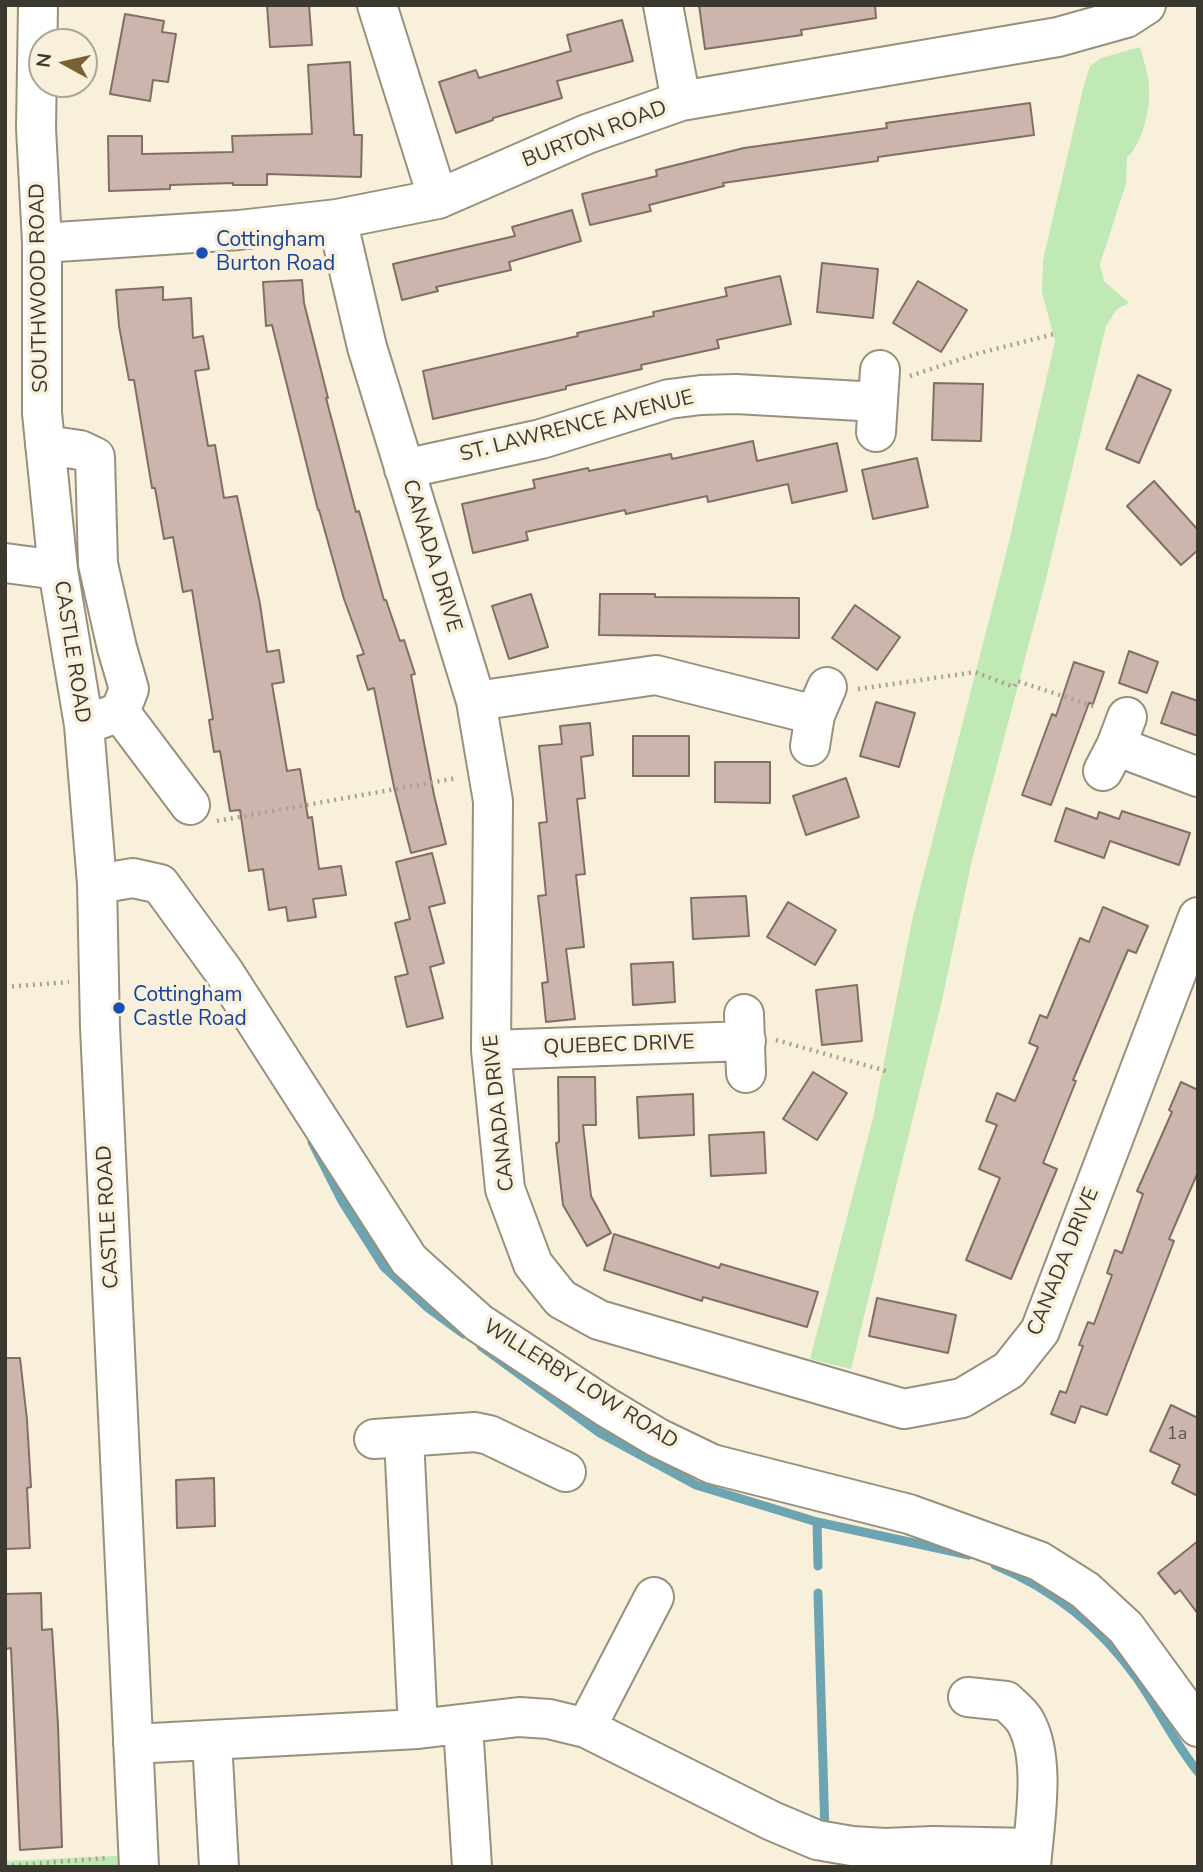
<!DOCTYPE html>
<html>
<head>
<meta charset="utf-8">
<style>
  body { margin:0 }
  #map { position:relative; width:1203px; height:1872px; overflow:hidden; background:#f9f0db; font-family:"Nunito Sans",sans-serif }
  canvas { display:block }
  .frame { position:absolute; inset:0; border:7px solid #3b3830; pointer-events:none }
  .north { position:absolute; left:28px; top:28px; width:70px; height:70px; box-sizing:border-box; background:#f9f0db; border:2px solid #ada697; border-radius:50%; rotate:278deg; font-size:19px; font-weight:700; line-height:28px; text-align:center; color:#3b3830 }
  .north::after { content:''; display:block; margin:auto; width:24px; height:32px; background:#7a6132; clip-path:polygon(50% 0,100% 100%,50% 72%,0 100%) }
</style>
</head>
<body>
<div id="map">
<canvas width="1203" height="1872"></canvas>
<div class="frame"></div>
<div class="north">N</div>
</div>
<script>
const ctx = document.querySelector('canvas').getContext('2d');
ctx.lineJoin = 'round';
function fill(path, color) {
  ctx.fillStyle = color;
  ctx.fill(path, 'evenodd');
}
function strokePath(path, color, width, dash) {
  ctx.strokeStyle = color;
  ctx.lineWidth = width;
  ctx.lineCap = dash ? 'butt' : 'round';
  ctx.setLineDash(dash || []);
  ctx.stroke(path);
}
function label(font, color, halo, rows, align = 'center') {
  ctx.font = font + ' "Nunito Sans",sans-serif';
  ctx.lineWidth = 7;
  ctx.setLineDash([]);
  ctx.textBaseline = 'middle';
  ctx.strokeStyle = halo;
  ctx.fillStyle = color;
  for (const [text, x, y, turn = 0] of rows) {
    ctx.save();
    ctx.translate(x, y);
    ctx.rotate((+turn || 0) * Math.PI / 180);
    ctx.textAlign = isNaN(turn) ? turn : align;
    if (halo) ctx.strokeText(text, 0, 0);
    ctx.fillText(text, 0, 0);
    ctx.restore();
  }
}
fill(new Path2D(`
  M1140,47C1143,59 1148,72 1149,85C1151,105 1143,145 1127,157L1126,184L1100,264L1104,281L1129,303L1117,309L1106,326L1046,579L972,860L942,1000L851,1369L810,1359L873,1118L913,916L1007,550L1055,341L1042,292L1043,260L1083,89L1090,66L1101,58Z
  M138,1855L139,1867H5V1861Z`), '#c1e9b5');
strokePath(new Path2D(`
  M312,1142L342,1201L384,1267L427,1307L464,1334
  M481,1346L600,1433L696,1485L817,1522L969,1555
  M817,1522L818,1566
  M995,1565C1053,1589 1100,1626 1136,1677C1158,1708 1174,1742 1198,1772
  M818,1593L825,1834`), '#6da4b1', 9);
const building = new Path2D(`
  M267,5H309L312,45L270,47Z
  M699,5H875L876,18L801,30L802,35L705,49Z
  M125,14L164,21L162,32L176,34L168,82L153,80L150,101L110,94Z
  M622,20L633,61L557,81L562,98L493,118V120L456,133L439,82L476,70L479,78L571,51L567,35Z
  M350,62L354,135H362L361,177L267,174V185H233V183L170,185V189L109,191L108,136H142V154L233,152L232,136L312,134L308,65Z
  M1030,103L1034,135L878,157V161L723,183L724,186L649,205L651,211L590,225L582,194L657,176L656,170L744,148L887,128L886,123Z
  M572,210L581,241L509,262L511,270L436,287L438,291L402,300L393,264L515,236L512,227Z
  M822,263L878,269L873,318L817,312Z
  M780,276L791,324L717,340L719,348L641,365L642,369L566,386V389L433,419L423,371L578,336L577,333L654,316L653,312L727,296L725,288Z
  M302,280L304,303L328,398H326L356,512L359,511L384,600H386L400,641L404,640L415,674L411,675L434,795L446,844L411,853L394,787L374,688L368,690L357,656L364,654L344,599L319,510H318L272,325L266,326L263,282Z
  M918,281L967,310L941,352L893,323Z
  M163,287V300L191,298L193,338L203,336L209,369L195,371L208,446L215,445L224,498L237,496L260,604L267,652L279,650L284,682L272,684L287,771L300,769L308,818L312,817L319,869L341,866L346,895L313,899L316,917L288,921L286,907L269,910L263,869L249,871L240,810L230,811L220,751L214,752L209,720L213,719L192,590L183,592L173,537L164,539L155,488H152L134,380H129L119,326L116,290Z
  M1138,375L1171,390L1139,463L1106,449Z
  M934,383L983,384L981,441L932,440Z
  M753,441L757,461L837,443L847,491L792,503L788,484L708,502L707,496L626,514L625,510L526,532L528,540L473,553L462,504L535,488L533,480L561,474L588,468L589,471L671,454L672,459Z
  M917,458L928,507L873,519L862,470Z
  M1154,481L1198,530V550L1181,565L1127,506Z
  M531,594L548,647L509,659L492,606Z
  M600,594H655V597L799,598V638L599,635Z
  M855,605L900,637L877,670L832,638Z
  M1129,651L1158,662L1147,693L1119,683Z
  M1074,662L1104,672L1093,704L1089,703L1051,805L1022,795L1052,714L1056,716Z
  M1172,692L1198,701V736L1161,723Z
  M876,702L915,713L899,767L860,756Z
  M590,723L593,755L581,757L585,798L577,799L585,874L576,875L584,947L566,949L575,1019L546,1022L542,983L548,982L538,896L546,895L539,823L547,822L539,746L562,744L560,726Z
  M633,736H689V776H633Z
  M715,762H770V803L715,802Z
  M846,778L859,817L806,835L793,796Z
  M1066,808L1097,819L1099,812L1119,819L1122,811L1190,833L1179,865L1110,841L1104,858L1055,841Z
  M432,853L445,903L429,907L444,963L430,967L443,1018L407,1027L395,977L408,974L395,923L410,919L396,862Z
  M746,896L749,936L693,939L691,898Z
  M788,902L836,930L815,965L767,937Z
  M1103,907L1148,926L1136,953L1128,950L1073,1080L1076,1081L1043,1163L1057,1169L1011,1279L966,1260L1000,1178L979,1169L997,1125L986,1121L997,1093L1015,1101L1038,1047L1029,1043L1040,1015L1047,1018L1080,938L1089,942Z
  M673,962L675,1002L633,1005L631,964Z
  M857,985L862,1041L822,1045L816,990Z
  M813,1072L847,1093L817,1140L783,1119Z
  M558,1077H595L596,1125H583L591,1196L611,1233L587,1246L563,1205L556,1143L559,1142Z
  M1181,1082L1198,1090V1172L1169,1239L1174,1241L1107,1415L1081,1406L1075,1423L1051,1414L1060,1391L1066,1393L1083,1346L1079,1345L1088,1322L1094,1324L1112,1275L1107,1273L1115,1250L1122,1253L1143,1194L1137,1191L1172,1112L1169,1110Z
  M693,1094L694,1135L639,1138L637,1097Z
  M764,1132L766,1173L711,1176L709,1135Z
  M614,1234L719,1268L721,1264L818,1292L807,1327L703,1297L702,1301L604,1270Z
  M877,1298L956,1315L948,1353L869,1336Z
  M5,1358H20L27,1420L31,1487L27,1488L30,1548L5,1549Z
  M1171,1405L1198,1418V1496L1172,1483L1180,1465L1150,1451Z
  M214,1478L215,1526L177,1528L176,1480Z
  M1198,1541V1614L1180,1590L1175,1594L1158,1573Z
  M41,1593L42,1630L52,1629L58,1725L62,1847L20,1850L11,1648L5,1649V1594Z`);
fill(building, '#ccb5ac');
strokePath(building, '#836e66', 2);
const minor = new Path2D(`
  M38,5L36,128L42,243V413L58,570L84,725L97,884L100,1027L139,1867
  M377,5L438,199
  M663,5L681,101
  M337,219L367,347L476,701L493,801L491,1050L505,1189L533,1264L561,1299L599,1320L904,1409L962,1398L1009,1370L1040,1331L1198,917
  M42,243L239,230L337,219L438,199L587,134L681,101L1058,37L1126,18L1146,5
  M876,432L880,370
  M45,445L80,450L95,457L98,564L117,648L129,689L120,712L84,725
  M404,469L541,439L669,399L701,395L736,394L878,402
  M5,563L58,570
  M476,701L656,675L815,715
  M120,712L190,805
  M810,746L815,715L827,687
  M1116,746L1198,777
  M1103,771L1116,746L1127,717
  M97,884L133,878L160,884L224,972L409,1260L479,1323L606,1407L658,1438L712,1464L909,1514L1039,1561L1085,1590L1126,1628L1198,1727
  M744,1014L746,1073
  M491,1050L746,1041
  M404,1438L418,1729
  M374,1439L475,1432L489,1435L566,1472
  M968,1697L1006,1701C1012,1707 1020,1713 1025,1721C1047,1759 1034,1825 1031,1867
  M463,1725L472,1867
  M586,1728L654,1597
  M212,1740L219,1867
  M133,1744L418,1729L519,1717L549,1719L586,1728L772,1821L817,1840L852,1846L885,1848L933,1846L1032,1848`);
strokePath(minor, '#98907d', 42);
strokePath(new Path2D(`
  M910,376L976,354L1054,334
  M858,689L975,672L1014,687L1017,681L1096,707
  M217,821L457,778
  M5,987L69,982
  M776,1040L886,1071
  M5,1866L106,1858`), '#a8a192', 4.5, [2, 5]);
strokePath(minor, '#fff', 38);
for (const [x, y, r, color] of [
  [202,253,7,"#1a4fb4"],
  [119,1008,7,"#1a4fb4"]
]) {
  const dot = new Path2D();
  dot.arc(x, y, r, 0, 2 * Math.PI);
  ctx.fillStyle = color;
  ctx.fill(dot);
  strokePath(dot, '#f9f0db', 2.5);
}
label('18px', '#5f574f', null, [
  ["1a",1177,1435]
]);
label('21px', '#3b3830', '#f9f0db', [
  ["BURTON ROAD",595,135,-21],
  ["SOUTHWOOD ROAD",40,288,-91],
  ["ST. LAWRENCE AVENUE",577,427,-14],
  ["CANADA DRIVE",431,556,73],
  ["CASTLE ROAD",71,652,81],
  ["QUEBEC DRIVE",619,1046,-2],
  ["CANADA DRIVE",500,1113,-96],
  ["CASTLE ROAD",109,1217,-93],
  ["CANADA DRIVE",1064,1262,-68],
  ["WILLERBY LOW ROAD",580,1385,32]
]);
label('21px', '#164399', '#f9f0db', [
  ["Cottingham",216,241],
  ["Burton Road",216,265],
  ["Cottingham",133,996],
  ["Castle Road",133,1020]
], 'left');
</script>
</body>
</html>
